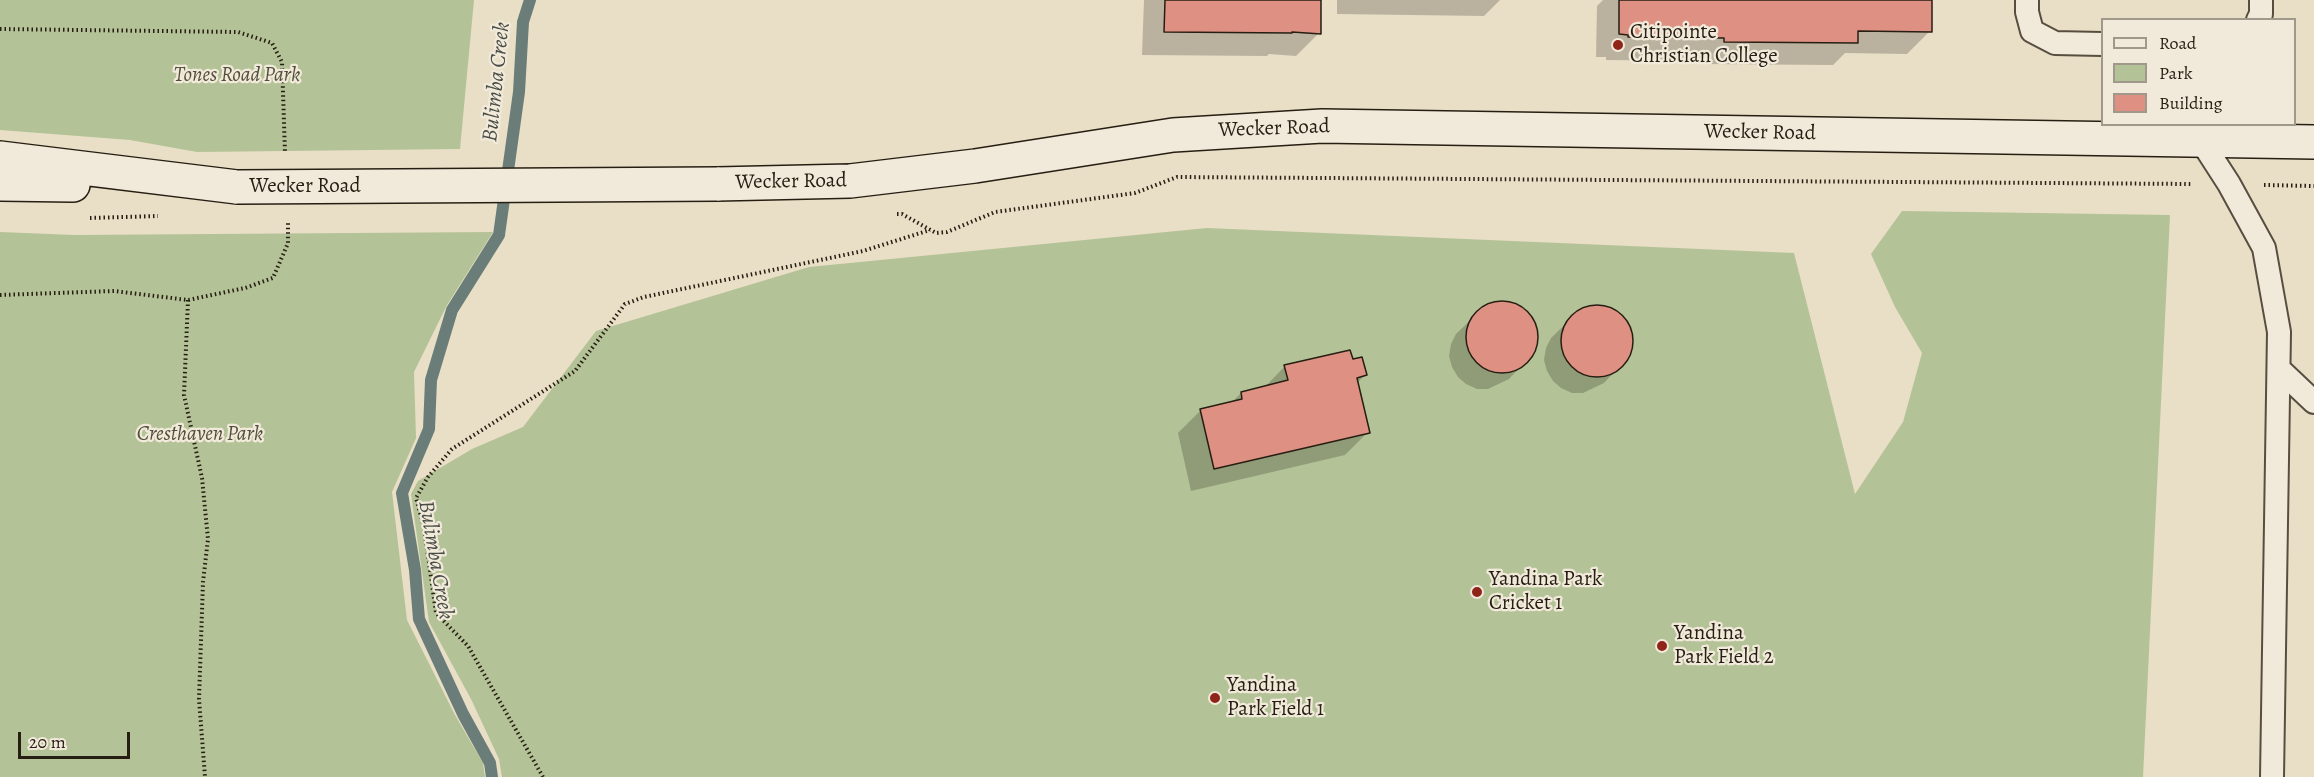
<!DOCTYPE html>
<html>
<head>
<meta charset="utf-8">
<style>
  body { margin:0 }
  #map { position:relative; width:2314px; height:777px; overflow:hidden; background:#e9dfc6; font-family:Alegreya,serif }
  canvas { display:block }
  .legend { position:absolute; left:2101px; top:18px; width:195px; height:108px; box-sizing:border-box; background:#f1eada; border:2px solid #a0988a; margin:0; padding:8px 10px; list-style:none; font-size:18px; color:#271e13 }
  .legend li { display:flex; align-items:center; gap:12px; height:30px }
  .legend b { width:30px; border:2px solid #a0988a }
  .scale { position:absolute; left:18px; top:732px; width:112px; height:27px; box-sizing:border-box; border:3px solid #271e13; border-top:0; padding-left:8px; font-size:18px; line-height:21px; white-space:nowrap; color:#271e13; -webkit-text-stroke:4px #f1eada; paint-order:stroke }
</style>
</head>
<body>
<div id="map">
<canvas width="2314" height="777"></canvas>
<ul class="legend">
<li><b style="height:8px;background:#f1eada"></b>Road</li>
<li><b style="height:16px;background:#b4c297"></b>Park</li>
<li><b style="height:16px;background:#de9182"></b>Building</li>
</ul>
<div class="scale">20 m</div>
</div>
<script>
const ctx = document.querySelector('canvas').getContext('2d');
ctx.lineJoin = 'round';
function fill(path, color) {
  ctx.fillStyle = color;
  ctx.fill(path, 'evenodd');
}
function strokePath(path, color, width, dash) {
  ctx.strokeStyle = color;
  ctx.lineWidth = width;
  ctx.lineCap = dash ? 'butt' : 'round';
  ctx.setLineDash(dash || []);
  ctx.stroke(path);
}
function label(font, color, halo, rows, align = 'center') {
  ctx.font = font + ' Alegreya,serif';
  ctx.lineWidth = 4.5;
  ctx.setLineDash([]);
  ctx.textBaseline = 'middle';
  ctx.strokeStyle = halo;
  ctx.fillStyle = color;
  for (const [text, x, y, turn = 0] of rows) {
    ctx.save();
    ctx.translate(x, y);
    ctx.rotate((+turn || 0) * Math.PI / 180);
    ctx.textAlign = isNaN(turn) ? turn : align;
    if (halo) ctx.strokeText(text, 0, 0);
    ctx.fillText(text, 0, 0);
    ctx.restore();
  }
}
fill(new Path2D(`
  M0,0H474L460,149L197,152L130,140L0,130Z
  M1902,211L2170,215L2143,777H502L499,759L471,699L429,622L411,494L418,481L472,449L523,427L596,331L809,267L1207,228L1794,253L1855,494L1903,422L1922,353L1895,307L1871,254Z
  M0,232L74,235L493,232L447,305L414,372L416,438L392,492L407,620L455,715L483,763L485,777H0Z`), '#b4c297');
fill(new Path2D(`
  M1144,0H1320L1319,33L1296,56L1269,54L1267,56L1142,55Z
  M1337,0H1500L1484,16L1337,14Z
  M1603,0H1931L1930,31L1907,54L1845,53L1833,65L1702,64V61L1606,60V57H1596L1597,6Z
  M1504,303L1515,305L1532,320L1536,331V342L1533,353L1509,379L1488,389H1477L1466,384L1458,377L1452,367L1449,356L1451,344L1456,334L1482,309L1492,304Z
  M1599,307L1610,309L1627,324L1632,346L1628,357L1604,383L1583,393H1572L1561,388L1553,381L1547,371L1544,360L1546,348L1551,338L1577,313L1587,308Z
  M1351,361L1365,375L1356,384L1368,432L1345,455L1191,491L1178,433L1201,410L1231,403L1241,393L1264,388L1285,366Z`), '#0003');
strokePath(new Path2D(`
  M492,777L490,763L463,714L419,619L415,570L402,493L429,429L431,380L452,310L499,235L519,92L523,22L530,0`), '#6b7d78', 12);
const building = new Path2D(`
  M1165,0H1321V34L1292,32V33L1164,32Z
  M1619,0H1932V32L1858,31V43L1724,42V38L1628,37V35L1619,34Z
  M1466 337a36 36 0 1 1 72 0a36 36 0 1 1-72 0Z
  M1561 341a36 36 0 1 1 72 0a36 36 0 1 1-72 0Z
  M1350,350L1353,359L1362,357L1367,375L1357,378L1370,433L1214,469L1200,409L1242,399L1241,392L1288,380L1284,365Z`);
fill(building, '#de9182');
strokePath(building, '#271e13', 1.5);
const lane = new Path2D(`
  M2027,0V12L2032,31L2055,43L2102,44
  M2258,20L2261,14V0
  M2200,139L2229,184L2264,248L2279,332L2272,777
  M2279,369L2314,402`);
const secondary = new Path2D(`
  M0,158L237,187
  M0,184L73,185
  M717,184L850,181L975,166L1173,135L1322,126L2314,142`);
strokePath(lane, '#584e40', 26);
strokePath(secondary, '#271e13', 36);
strokePath(new Path2D(`
  M0,29L238,32L272,43L282,62L285,153
  M2264,185L2314,186
  M897,214H902L936,233L947,232L995,212L1135,193L1177,177L2193,184
  M90,218L158,216
  M0,295L114,291L188,300L245,288L273,278L288,243V223
  M188,300L184,395L202,478L208,539L203,582L199,699L205,777
  M543,777L468,646L436,613L424,527L416,498L428,477L452,449L575,371L625,304L644,297L863,251L930,230`), '#271e13', 4, [1.5, 3]);
strokePath(lane, '#f1eada', 22);
strokePath(secondary, '#f1eada', 33);
const secondaryBridge = new Path2D(`
  M237,187L717,184`);
strokePath(secondaryBridge, '#271e13', 36, []);
strokePath(secondaryBridge, '#f1eada', 33);
for (const [x, y, r, color] of [
  [1618,45,6,"#8f2418"],
  [1477,592,6,"#8f2418"],
  [1662,646,6,"#8f2418"],
  [1215,698,6,"#8f2418"]
]) {
  const dot = new Path2D();
  dot.arc(x, y, r, 0, 2 * Math.PI);
  ctx.fillStyle = color;
  ctx.fill(dot);
  strokePath(dot, '#f1eada', 2);
}
label('21px', '#271e13', '#f1eada', [
  ["Citipointe",1630,33],
  ["Christian College",1630,57],
  ["Yandina Park",1489,580],
  ["Cricket 1",1489,604],
  ["Yandina",1674,634],
  ["Park Field 2",1674,658],
  ["Yandina",1227,686],
  ["Park Field 1",1227,710]
], 'left');
label('italic 21px', '#514f3b', '#f1eada', [
  ["Tones Road Park",237,76],
  ["Cresthaven Park",200,435]
]);
label('21px', '#271e13', '#f1eada', [
  ["Wecker Road",1274,129,-2],
  ["Wecker Road",1760,133,1],
  ["Wecker Road",791,182,-1],
  ["Wecker Road",305,187]
]);
label('italic 22px', '#494d45', '#f1eada', [
  ["Bulimba Creek",497,82,-84],
  ["Bulimba Creek",435,560,80]
]);
</script>
</body>
</html>
